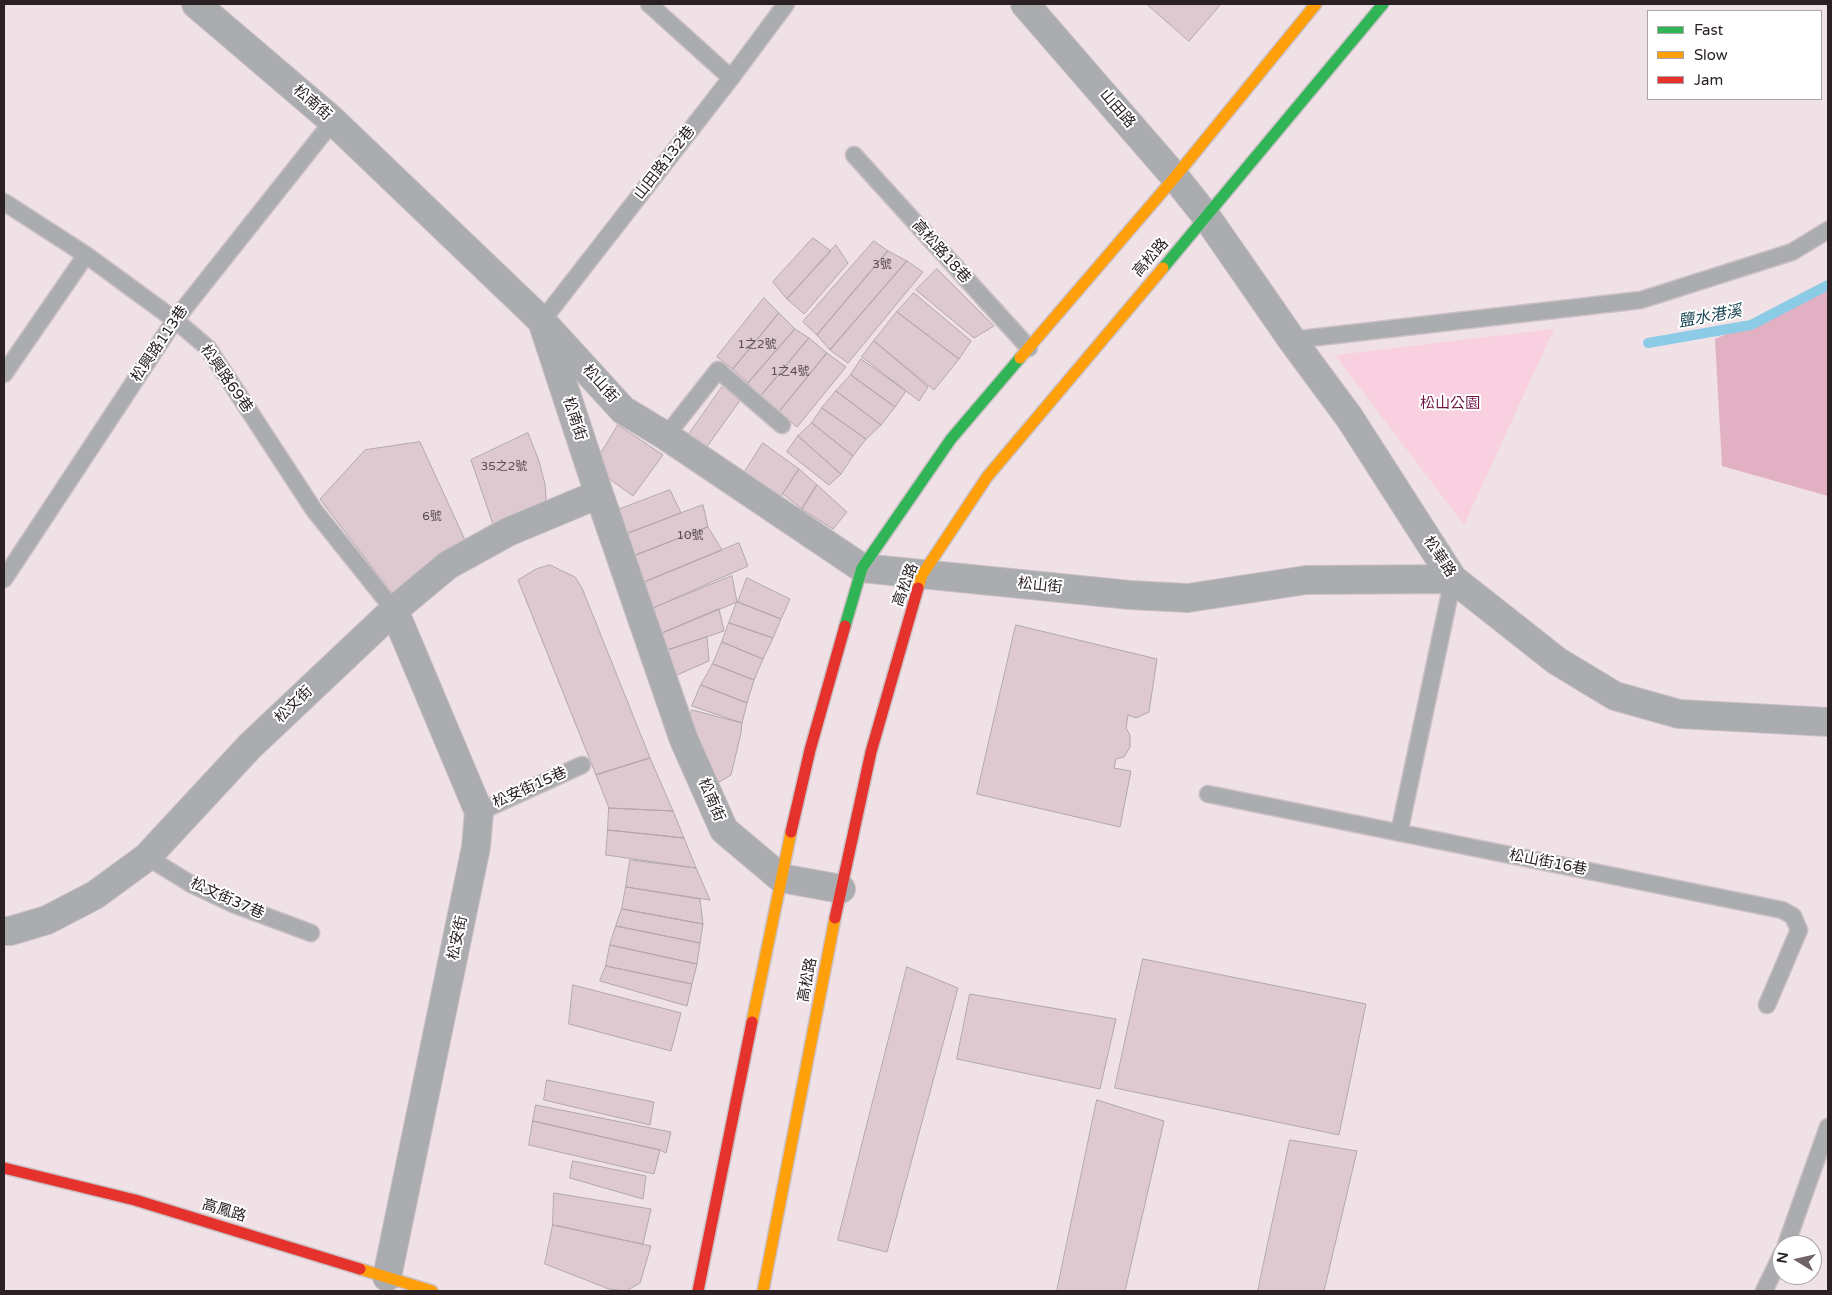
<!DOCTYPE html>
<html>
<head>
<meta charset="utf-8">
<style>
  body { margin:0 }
  #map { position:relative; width:1832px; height:1295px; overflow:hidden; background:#f0e1e6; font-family:"Varela Round",sans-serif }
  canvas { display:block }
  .frame { position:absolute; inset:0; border:5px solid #2b2125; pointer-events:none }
  .legend { position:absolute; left:1647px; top:10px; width:175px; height:90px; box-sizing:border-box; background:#fff; border:1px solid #aaa6a8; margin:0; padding:6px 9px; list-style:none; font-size:15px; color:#2b2125 }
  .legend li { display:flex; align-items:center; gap:10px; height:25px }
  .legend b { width:25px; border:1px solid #aaa6a8 }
  .north { position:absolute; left:1772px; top:1235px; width:50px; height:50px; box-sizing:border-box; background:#fff; border:1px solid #aaa6a8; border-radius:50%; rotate:279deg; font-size:14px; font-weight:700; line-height:20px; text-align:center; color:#2b2125 }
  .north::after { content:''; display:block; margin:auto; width:18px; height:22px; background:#706469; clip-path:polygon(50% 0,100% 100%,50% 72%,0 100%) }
</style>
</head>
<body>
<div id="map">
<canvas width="1832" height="1295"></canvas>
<div class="frame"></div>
<ul class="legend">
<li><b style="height:6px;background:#30b455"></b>Fast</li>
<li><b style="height:6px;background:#ff9f0a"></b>Slow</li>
<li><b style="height:6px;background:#e5322d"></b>Jam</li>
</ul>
<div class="north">N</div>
</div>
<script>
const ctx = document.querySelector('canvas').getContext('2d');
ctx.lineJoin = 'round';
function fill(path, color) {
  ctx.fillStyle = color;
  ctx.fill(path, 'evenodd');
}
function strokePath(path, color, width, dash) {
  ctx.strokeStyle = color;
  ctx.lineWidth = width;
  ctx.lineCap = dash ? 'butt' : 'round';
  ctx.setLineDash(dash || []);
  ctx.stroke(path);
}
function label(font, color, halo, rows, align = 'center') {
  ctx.font = font + ' "Varela Round","Noto Sans TC",sans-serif';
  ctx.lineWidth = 4;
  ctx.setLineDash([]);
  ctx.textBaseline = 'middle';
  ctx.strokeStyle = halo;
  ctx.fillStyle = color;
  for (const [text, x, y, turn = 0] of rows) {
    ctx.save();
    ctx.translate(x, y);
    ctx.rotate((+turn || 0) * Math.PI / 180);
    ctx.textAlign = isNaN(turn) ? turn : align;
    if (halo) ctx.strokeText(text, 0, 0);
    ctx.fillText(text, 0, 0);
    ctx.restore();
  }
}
fill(new Path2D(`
  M1554,329L1464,525L1335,355Z`), '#f8d0df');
fill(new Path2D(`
  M1828,290V496L1722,466L1715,339Z`), '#e1b0c3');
strokePath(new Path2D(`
  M1648,343L1751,325L1828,285`), '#8ccbe5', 10);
const building = new Path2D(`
  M1147,4H1221L1189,41Z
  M813,238L831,251L787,299L773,282Z
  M874,241L888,251L817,335L803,322Z
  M836,245L848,263L804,314L787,299Z
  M888,251L907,261L830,350L817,335Z
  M907,261L923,272L848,363L830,350Z
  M937,269L994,326L974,338L916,290Z
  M914,293L971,341L959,359L897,312Z
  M764,298L779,313L733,369L717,357Z
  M897,312L959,359L934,390L874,341Z
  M779,313L795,329L748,383L733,369Z
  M795,329L809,338L760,397L748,383Z
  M809,338L827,353L779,412L760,397Z
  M874,341L928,387L919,401L862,357Z
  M827,353L846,367L797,427L779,412Z
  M861,359L906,391L895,407L851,375Z
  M851,375L895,407L881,425L836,391Z
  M725,383L741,399L706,448L687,437Z
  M836,391L881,425L866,439L822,408Z
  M822,408L866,439L853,456L812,423Z
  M812,423L853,456L841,474L798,436Z
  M618,425L663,455L633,496L593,467Z
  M528,433L539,461L545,484L546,499L540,512L495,530L471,460Z
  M798,436L841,474L829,485L787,452Z
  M420,442L465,540L395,597L320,499L365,450Z
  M763,443L799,469L779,499L742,476Z
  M799,469L817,485L802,509L783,494Z
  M817,485L847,512L833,529L802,509Z
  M670,490L681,513L618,537L610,513Z
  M703,505L708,527L626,559L618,537Z
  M708,527L722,550L635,586L626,559Z
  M739,543L748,566L644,612L635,586Z
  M550,565L575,577L582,588L650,758L596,775L518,580L536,569Z
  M732,576L737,602L653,637L644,612Z
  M747,578L790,599L781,619L738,602Z
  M737,602L781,619L773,638L729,623Z
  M719,609L724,631L659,653L653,637Z
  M729,623L773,638L763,659L722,642Z
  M1016,625L1157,659L1149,712L1136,718L1128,715L1126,728L1130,735V747L1124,757L1116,759L1114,768L1131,771L1120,827L977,794Z
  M707,637L709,661L668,679L659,653Z
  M722,642L763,659L754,680L713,664Z
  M713,664L754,680L747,703L701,685Z
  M701,685L747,703L742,723L692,706Z
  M692,710L742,723L741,733L731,775L719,782L708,772L686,726Z
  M650,758L673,811L609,808L596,775Z
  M609,808L673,811L684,838L608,830Z
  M608,830L684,838L696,868L606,855Z
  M630,860L696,868L710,900L626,887Z
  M626,887L700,899L703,924L622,909Z
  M622,909L703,924L700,943L616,926Z
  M616,926L700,943L697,964L610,945Z
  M610,945L697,964L692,984L606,966Z
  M1143,959L1366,1004L1339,1135L1115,1088Z
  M606,966L692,984L687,1006L600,981Z
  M907,967L958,988L887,1252L838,1240Z
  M573,985L681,1013L671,1051L569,1024Z
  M970,994L1116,1019L1100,1089L957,1059Z
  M547,1080L654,1102L650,1125L544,1100Z
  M1097,1100L1164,1121L1125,1291H1057Z
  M536,1105L671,1132L666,1153L660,1150L533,1121Z
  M533,1121L660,1150L654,1174L529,1145Z
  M1290,1140L1357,1151L1324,1291H1258Z
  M573,1161L646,1176L643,1199L570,1178Z
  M554,1193L651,1209L643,1244L553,1225Z
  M553,1225L651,1246L640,1283L626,1291L609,1289L545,1264Z`);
fill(building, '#dfc9d1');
strokePath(building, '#b2a7ab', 1);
const lane = new Path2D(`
  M649,4L731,78
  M854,155L1029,348
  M4,202L86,255L175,320L208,348L314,510L394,610
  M542,321L731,78L786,4
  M1292,340L1641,300L1792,252L1828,230
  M4,374L86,255
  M666,436L718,370L782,425
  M4,579L175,320L333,121
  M1208,794L1782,910L1793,916L1799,930L1767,1005
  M479,812L582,765
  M1399,833L1453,579
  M147,857L191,884L233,904L311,933
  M1786,1245L1828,1127
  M1764,1291L1782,1254`);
const street = new Path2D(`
  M196,4L333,121L542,321L599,494L684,740L724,830L781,878L841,889
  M1025,4L1175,177L1206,216L1292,340L1349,417L1453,579L1557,661L1615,696L1679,714L1828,722
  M548,328L623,410L666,436L862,568L1130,595L1188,598L1306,580L1453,579
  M4,931H10L47,920L95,895L147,857L250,746L394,610L448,565L508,532L599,494
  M387,1277L476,847L479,812L394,610`);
const fast = new Path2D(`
  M1163,268L1383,4
  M845,626L862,568L951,439L1020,358`);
const slow = new Path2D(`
  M1020,358L1175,177L1316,4
  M918,588L922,575L987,477L1163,268
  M752,1022L791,832
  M360,1269L432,1291
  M763,1291L835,918`);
const jam = new Path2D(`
  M791,832L810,750L845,626
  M835,918L871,752L918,588
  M4,1168L135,1200L360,1269
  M698,1291L752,1022`);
strokePath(lane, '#cbc0c4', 19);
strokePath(street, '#cbc0c4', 30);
strokePath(fast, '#cbc0c4', 14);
strokePath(slow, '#cbc0c4', 14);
strokePath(jam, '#cbc0c4', 14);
strokePath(lane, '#aaacb0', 16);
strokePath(street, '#aaacb0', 28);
strokePath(fast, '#30b455', 11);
strokePath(slow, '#ff9f0a', 11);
strokePath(jam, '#e5322d', 11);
label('12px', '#584b50', null, [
  ["3號",882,265],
  ["1之2號",757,345],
  ["1之4號",790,372],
  ["35之2號",504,467],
  ["6號",432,517],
  ["10號",690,536]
]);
label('15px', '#2b2125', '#fff', [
  ["松南街",312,103,41],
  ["山田路",1117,109,49],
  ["山田路132巷",665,163,-52],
  ["高松路18巷",941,252,48],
  ["高松路",1151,258,-49],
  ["松興路113巷",160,344,-56],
  ["松興路69巷",226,379,55],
  ["松山街",600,384,48],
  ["松南街",574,419,72],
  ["松華路",1439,557,56],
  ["高松路",906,585,-69],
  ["松山街",1040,586,6],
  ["松文街",294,705,-44],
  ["松安街15巷",530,788,-24],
  ["松南街",711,800,67],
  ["松山街16巷",1548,863,11],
  ["松文街37巷",227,899,24],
  ["松安街",458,938,-78],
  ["高松路",808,980,-79],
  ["高鳳路",224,1211,17]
]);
label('15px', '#701445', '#fff', [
  ["松山公園",1450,404]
]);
label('italic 16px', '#1c4756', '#fff', [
  ["鹽水港溪",1710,317,-10]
]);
</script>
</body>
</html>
